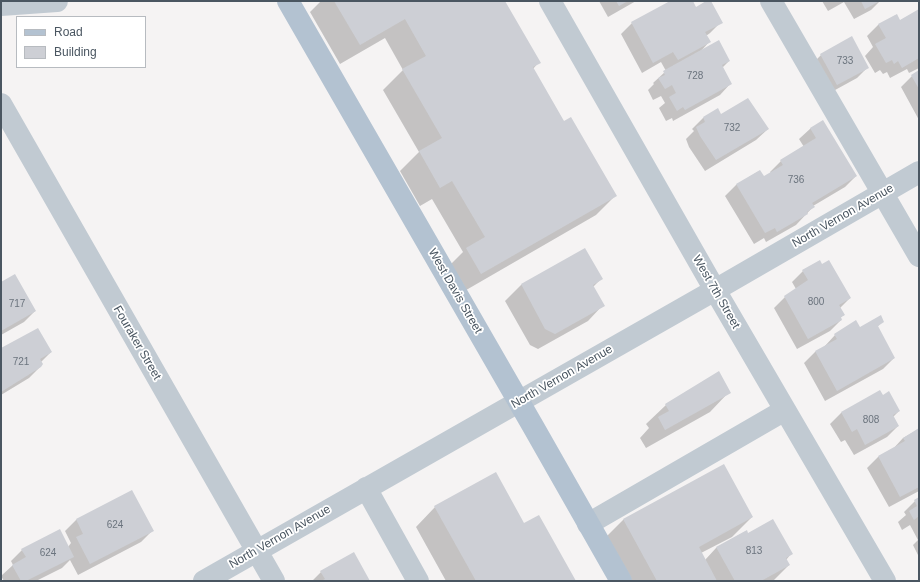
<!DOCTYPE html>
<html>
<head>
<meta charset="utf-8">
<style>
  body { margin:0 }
  #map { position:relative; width:920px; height:582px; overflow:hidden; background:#f5f3f3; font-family:Arial,sans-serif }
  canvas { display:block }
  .frame { position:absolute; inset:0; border:2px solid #4a5661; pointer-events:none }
  .legend { position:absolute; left:16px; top:16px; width:130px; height:52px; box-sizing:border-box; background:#fff; border:1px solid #b7bbc0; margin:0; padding:5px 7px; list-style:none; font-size:12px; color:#4a5661 }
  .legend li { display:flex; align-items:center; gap:8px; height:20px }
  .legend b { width:20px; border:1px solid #b7bbc0 }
</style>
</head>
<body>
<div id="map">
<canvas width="920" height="582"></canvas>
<div class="frame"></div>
<ul class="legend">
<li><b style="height:5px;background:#b3c2d1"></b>Road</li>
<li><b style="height:11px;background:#cdcfd5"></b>Building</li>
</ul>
</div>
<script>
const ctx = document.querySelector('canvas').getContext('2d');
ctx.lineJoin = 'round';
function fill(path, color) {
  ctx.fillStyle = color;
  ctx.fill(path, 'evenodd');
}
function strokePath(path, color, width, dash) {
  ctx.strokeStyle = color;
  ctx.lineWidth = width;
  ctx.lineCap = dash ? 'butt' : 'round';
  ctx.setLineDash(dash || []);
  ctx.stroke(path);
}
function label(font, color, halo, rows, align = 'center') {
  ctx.font = font + ' Arial,sans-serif';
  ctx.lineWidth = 3.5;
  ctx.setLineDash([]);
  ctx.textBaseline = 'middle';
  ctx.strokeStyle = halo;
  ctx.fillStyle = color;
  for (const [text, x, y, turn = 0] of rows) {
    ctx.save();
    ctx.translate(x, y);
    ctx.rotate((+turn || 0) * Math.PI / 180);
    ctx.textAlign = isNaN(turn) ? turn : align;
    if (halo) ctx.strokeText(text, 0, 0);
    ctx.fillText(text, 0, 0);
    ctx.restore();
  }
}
fill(new Path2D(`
  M321,1H504L539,62L533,69L564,122L615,196L596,215L461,293L447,268L463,252L432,199L420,206L400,171L419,152L383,90L403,70L385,38L340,64L310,12Z
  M599,1H636L608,17Z
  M672,1H692L696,8L709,1L721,22L710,33L706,36L709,42L701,51L729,61L722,68L731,83L720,95L673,121L672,118L666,121L659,108L665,103L661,96L653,100L648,90L654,84L653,83L666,71L661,62L642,73L621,34L632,23Z
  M822,1H880L871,10L854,19L844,2L828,11Z
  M919,10V68L909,73L907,69L890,78L887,72L883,74L880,70L875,73L865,56L873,47L867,36L878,25L896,15L899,21Z
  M821,55L868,67L857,78L826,95L810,66Z
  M919,71V120L901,87L912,76Z
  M720,115L768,129L756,140L705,171L689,147L686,139L694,131L692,129L703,118Z
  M811,128L856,176L845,187L813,206V207L796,225L766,242L764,238L754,244L725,196L736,185L759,171L764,178L771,174L770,172L781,161L804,147L799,139Z
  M585,250L601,279L593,287L603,305L588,321L538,349L530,345L505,301L521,285Z
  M822,265L850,298L840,308L844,315L840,318L841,320L830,331L797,349L774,308L785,297L796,289L792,282L803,271Z
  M1,283L35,311L24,322L1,335Z
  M883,321L877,327L894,358L883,369L825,401L804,363L815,352L824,347L835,335Z
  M1,350L51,352L41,362L40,367L29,378L1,395Z
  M729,392L710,412L646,448L640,438L649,428L646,424L666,405Z
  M880,392L882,396L899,411L893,417L898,426L887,437L854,455L845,440L841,442L830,424L841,413Z
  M919,429V491L889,507L867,468L878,457L892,450L903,438Z
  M724,466L752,517L732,537L701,553L705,560L716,548L746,531L748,534L791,554L786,560L789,565L773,581H627L604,539L623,520Z
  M132,492L152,531L141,542L78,575L70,560L62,568L36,581H4L1,576L13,565L11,561L22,550L68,547L71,543L65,531L76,520Z
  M919,498V557L913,545L918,540L910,525L902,530L898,522L906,515L904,512L915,501Z
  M435,507L524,525L574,581H446L416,527Z
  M321,572L369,581H312Z`), '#0003');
fill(new Path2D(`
  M334,1H505L541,63L533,67L564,121L571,117L617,196L481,274L466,248L485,237L452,181L440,188L419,151L442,138L402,69L426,56L405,19L360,45Z
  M616,1H628L619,6Z
  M670,1H693L696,7L706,1H711L723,23L705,32L711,42L678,60L673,52L653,63L631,22Z
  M861,1H880L865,9Z
  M919,9V58L902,68L898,61L894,64L892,60L886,63L875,44L886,38L878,24L897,14L900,20Z
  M852,36L869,68L837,85L820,54Z
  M719,40L730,61L722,65L732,84L685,110L683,107L677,111L669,97L676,93L672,85L665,89L658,78L665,75L663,71Z
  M919,70V89L911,75Z
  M748,98L769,129L716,160L700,136L696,127L705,122L703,117L718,108L721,114Z
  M823,120L857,176L812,203L815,207L807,212L808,214L777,232L775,228L765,233L736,184L760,170L764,176L783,165L780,160L816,138L810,128Z
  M585,248L603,279L593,285L605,306L555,334L545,329L521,284Z
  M820,260L822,264L829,260L851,298L839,305L845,315L841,317L842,320L808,339L784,296L808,280L802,270Z
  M15,274L36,311L1,331V282Z
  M881,315L884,322L878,326L895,358L837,391L815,351L837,339L834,334L856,320L860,327Z
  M38,328L52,352L40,359L43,364L41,367L1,392V348Z
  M719,371L731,393L665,430L658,417L669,411L665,404Z
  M880,390L883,395L889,391L900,411L893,415L899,426L865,445L857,429L852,432L841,412Z
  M919,428V487L900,497L878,456L905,441L903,438Z
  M724,464L753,517L699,547L717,581H657L623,519Z
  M496,472L524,523L539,515L576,581H476L434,506Z
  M132,490L154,531L90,564L76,537L83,534L76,519Z
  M919,497V516L914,520L909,511L917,506L914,500Z
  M773,519L793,554L786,558L790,565L761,581H735L716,547L747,530L748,533Z
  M60,529L74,557L26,581H21L12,565L26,557L21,549Z
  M354,552L370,581H321L325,579L320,571Z`), '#cdcfd5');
strokePath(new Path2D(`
  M550,1L715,290L885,581
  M771,1L919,256
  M1,5L57,1
  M1,104L274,581
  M366,488L418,581
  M588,524L785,410
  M204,581L715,290L919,172`), '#c1cad2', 22);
strokePath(new Path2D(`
  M288,1L534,428L621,581`), '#b3c2d1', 22);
label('10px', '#6b747e', null, [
  ["733",845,61],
  ["728",695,76],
  ["732",732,128],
  ["736",796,180],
  ["800",816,302],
  ["717",17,304],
  ["721",21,362],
  ["808",871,420],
  ["624",115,525],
  ["813",754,551],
  ["624",48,553]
]);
label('12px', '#4a5661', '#fff', [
  ["North Vernon Avenue",843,216,-30],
  ["West Davis Street",455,291,60],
  ["West 7th Street",716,292,60],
  ["Fouraker Street",137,343,60],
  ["North Vernon Avenue",562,377,-30],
  ["North Vernon Avenue",280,537,-30]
]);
</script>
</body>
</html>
